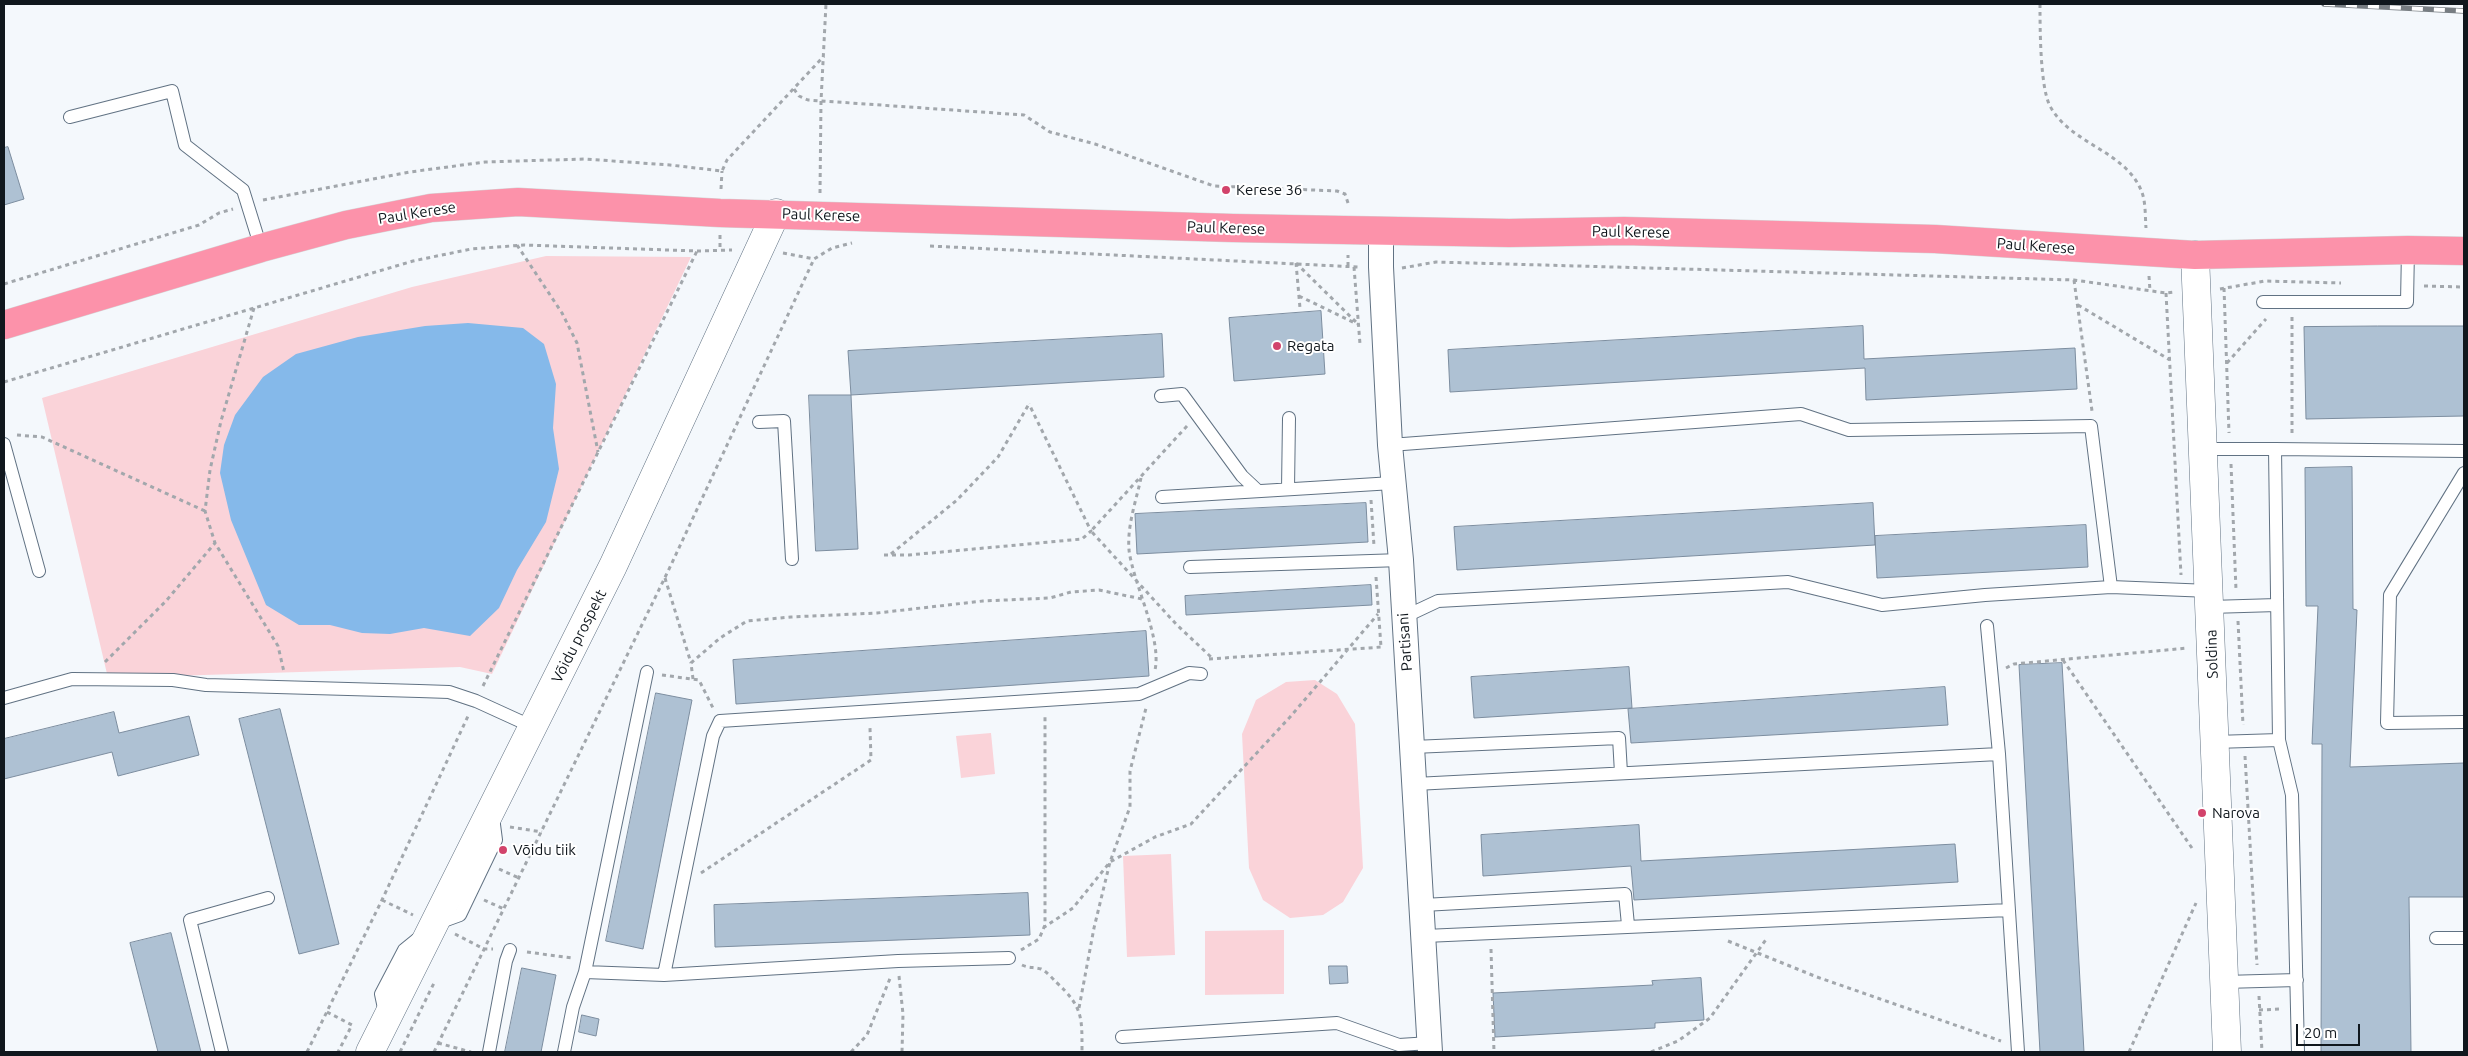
<!DOCTYPE html>
<html>
<head>
<meta charset="utf-8">
<style>
  body { margin:0 }
  #map { position:relative; width:2468px; height:1056px; overflow:hidden; background:#f4f8fc; font-family:Ubuntu,sans-serif }
  canvas { display:block }
  .frame { position:absolute; inset:0; border:5px solid #10171d; pointer-events:none }
  .scale { position:absolute; left:2296px; top:1024px; width:64px; height:22px; box-sizing:border-box; border:2px solid #10171d; border-top:0; padding-left:6px; font-size:15px; line-height:18px; white-space:nowrap; color:#10171d; -webkit-text-stroke:4px #fff; paint-order:stroke }
</style>
</head>
<body>
<div id="map">
<canvas width="2468" height="1056"></canvas>
<div class="frame"></div>
<div class="scale">20 m</div>
</div>
<script>
const ctx = document.querySelector('canvas').getContext('2d');
ctx.lineJoin = 'round';
function fill(path, color) {
  ctx.fillStyle = color;
  ctx.fill(path, 'evenodd');
}
function strokePath(path, color, width, dash) {
  ctx.strokeStyle = color;
  ctx.lineWidth = width;
  ctx.lineCap = dash ? 'butt' : 'round';
  ctx.setLineDash(dash || []);
  ctx.stroke(path);
}
function label(font, color, halo, rows, align = 'center') {
  ctx.font = font + ' Ubuntu,sans-serif';
  ctx.lineWidth = 4;
  ctx.setLineDash([]);
  ctx.textBaseline = 'middle';
  ctx.strokeStyle = halo;
  ctx.fillStyle = color;
  for (const [text, x, y, turn = 0] of rows) {
    ctx.save();
    ctx.translate(x, y);
    ctx.rotate((+turn || 0) * Math.PI / 180);
    ctx.textAlign = isNaN(turn) ? turn : align;
    if (halo) ctx.strokeText(text, 0, 0);
    ctx.fillText(text, 0, 0);
    ctx.restore();
  }
}
fill(new Path2D(`
  M546,256L691,257L492,674L460,667L108,678L42,398L412,287Z
  M1315,680L1337,694L1355,724L1363,868L1343,902L1323,915L1290,918L1263,900L1249,868L1242,734L1256,700L1286,682Z
  M991,733L995,774L961,778L956,736Z
  M1171,854L1175,955L1127,957L1123,856Z
  M1284,930V994L1205,995V931Z`), '#fad3d9');
fill(new Path2D(`
  M468,323L523,328L544,344L556,384L553,428L559,469L546,522L517,570L499,608L470,636L424,628L390,634L362,633L330,625H299L266,605L231,520L220,473L224,445L235,415L263,377L296,354L358,337L425,326Z`), '#85b9ea');
const building = new Path2D(`
  M8,147L24,199L4,205V148Z
  M1321,311L1325,374L1234,381L1229,318Z
  M1863,326L1864,359L2075,348L2077,389L1866,400L1865,368L1450,392L1448,350Z
  M2378,326H2464V416L2306,419L2304,327Z
  M1162,334L1164,377L851,395L848,351Z
  M809,395H851L858,549L816,551Z
  M2352,467L2353,609L2357,610L2350,767L2464,763V897H2409L2411,1052H2321L2322,744H2312L2318,606H2306L2305,468Z
  M1366,503L1368,542L1137,554L1135,514Z
  M1873,503L1875,545L1457,570L1454,527Z
  M2086,525L2088,567L1877,578L1875,536Z
  M1371,585L1372,605L1186,615L1185,596Z
  M1146,631L1149,676L736,704L733,660Z
  M2062,663L2084,1052H2040L2019,665Z
  M1629,667L1632,708L1474,718L1471,677Z
  M1945,687L1948,725L1631,743L1628,709Z
  M656,693L692,700L643,949L606,941Z
  M280,709L339,944L299,954L239,719Z
  M114,712L119,733L189,716L199,755L118,776L112,752L4,779V739Z
  M1639,825L1641,861L1955,844L1958,882L1634,900L1631,866L1483,876L1481,835Z
  M1028,893L1030,935L715,947L714,905Z
  M171,933L201,1052H158L130,943Z
  M1329,966H1347L1348,983L1330,984Z
  M522,968L556,975L541,1052H505Z
  M1701,978L1704,1020L1655,1023V1028L1495,1037L1493,993L1653,985L1652,981Z
  M582,1015L599,1019L596,1036L579,1032Z`);
fill(building, '#aec1d3');
strokePath(building, '#7c8d9f', 1);
const service = new Path2D(`
  M70,117L172,91L185,145L243,190L261,248
  M2263,302H2407L2408,250
  M1161,396L1182,394L1242,476L1258,491
  M759,422L784,421L792,559
  M4,444L39,571
  M1390,445L1801,414L1849,430L2091,426L2111,587
  M2202,449H2275L2279,740L2292,795L2298,1052
  M2275,449L2464,451
  M2464,473L2390,595L2387,723L2464,722
  M1288,489L1289,418
  M1162,497L1393,483
  M1190,567L1401,560
  M2210,607L2277,605
  M1404,617L1438,601L1788,582L1882,605L1985,595L2111,587L2210,591
  M1987,626L1999,754L2018,1052
  M4,698L72,679L173,680L206,685L419,691L449,692L476,701L533,727
  M2215,742L2279,740
  M1413,747L1619,738L1621,773
  M1415,784L1999,754
  M1423,905L1625,894L1628,925
  M438,923L460,915L496,840L493,817
  M1425,936L2009,910
  M2436,938H2464
  M585,972L664,975L898,961L1009,958
  M664,975L713,736L720,721L1139,694L1189,673L1201,674
  M2224,982L2297,980
  M385,1013L381,994L404,950L420,937
  M1122,1037L1337,1023L1399,1045L1430,1043
  M222,1052L190,920L268,898
  M489,1052L506,961L510,950
  M564,1052L573,1007L585,972L647,672`);
const minor = new Path2D(`
  M1381,231V267L1390,445L1401,560L1430,1052`);
const tertiary = new Path2D(`
  M2195,255L2227,1052
  M370,1052L613,566L776,213`);
const trunk = new Path2D(`
  M4,325L261,248L346,225L431,208L518,202L720,213L1233,228L1509,233L1624,231L1935,239L2195,255L2408,250L2464,251`);
strokePath(service, '#617283', 14);
strokePath(minor, '#617283', 26);
strokePath(tertiary, '#617283', 29);
strokePath(trunk, '#d4d5d6', 29);
strokePath(new Path2D(`
  M2040,4C2040,27 2040,87 2050,106C2070,144 2124,150 2141,190C2146,201 2145,216 2146,228
  M794,89L799,96L808,100L1024,115L1050,132L1095,144L1214,186L1337,191L1345,194L1349,206
  M721,189L722,171
  M820,193L821,101L826,4
  M263,200L410,172L485,162L585,159L670,165L722,171L727,160L824,56
  M720,235V250
  M517,245L562,313L577,343L598,452
  M930,246L1358,267
  M783,253L814,259L832,248L852,243
  M1296,263L1359,325
  M1296,263L1300,308
  M1348,266V255
  M1354,267L1360,344
  M1402,268L1436,262L2074,280L2166,293L2174,292
  M2149,276L2150,291
  M2074,280L2092,411
  M4,284L199,225L219,213L233,209
  M2424,286L2464,287
  M2224,288L2229,433
  M2220,289L2265,281L2341,283
  M2166,293L2181,575
  M1299,296L1357,324
  M2078,305L2170,360
  M254,308L221,421L210,470L205,511L215,543L278,646L284,672
  M2227,363L2266,319
  M4,382L413,261L471,249L524,245L697,251L732,250
  M1187,426L1091,531L1176,624L1211,657
  M2292,433V317
  M17,435L42,437L205,511
  M2231,464L2236,590
  M1141,478C1136,501 1127,526 1129,550C1133,583 1162,638 1155,670
  M1371,500L1374,546
  M891,554L957,500L998,457L1029,404
  M884,555H909L1082,539L1091,531L1029,404
  M1376,577L1381,647
  M665,578L691,663
  M2238,621L2243,725
  M1209,659L1382,647
  M2063,660L2194,851
  M105,662L166,601L215,543
  M2006,668L2014,664L2188,648
  M662,675L699,680L713,708
  M693,679L691,663L720,638L747,621L791,617L877,613L983,601L1050,598L1071,592L1099,590L1142,599
  M483,686L697,251
  M2245,756L2257,965
  M510,827L542,832
  M499,869L519,878
  M701,873L871,760L870,728
  M382,900L413,915
  M484,900L504,909
  M1043,928L1073,908L1110,862L1155,837L1191,824L1290,717L1378,614
  M455,934L484,949H493
  M1728,941L1817,977L2001,1041
  M1491,949L1494,1052
  M1021,950L1039,939L1045,925V715
  M527,952L572,958
  M1022,965C1028,968 1034,967 1041,969C1046,971 1052,978 1056,982C1083,1007 1082,1017 1082,1052
  M899,976L903,1014L902,1052
  M2259,996L2262,1052
  M1079,1008L1094,928L1110,862L1130,807V771L1146,708
  M2259,1010L2281,1009
  M327,1012L352,1025L338,1052
  M438,1043L471,1052
  M307,1052L382,900L469,714
  M400,1052L435,981
  M434,1052L671,565L814,259
  M851,1052L867,1035L891,976
  M1651,1052L1678,1041L1710,1018L1767,938
  M2129,1052L2196,903`), '#a2a7ac', 3, [4, 4]);
strokePath(service, '#fff', 12);
strokePath(minor, '#fff', 24);
strokePath(tertiary, '#fff', 28);
strokePath(trunk, '#fc92aa', 28);
const rail = new Path2D(`
  M2324,4L2464,11`);
strokePath(rail, '#777d82', 5.5);
strokePath(rail, '#fff', 4, [11]);
for (const [x, y, r, color] of [
  [1226,190,5,"#d2436b"],
  [1277,346,5,"#d2436b"],
  [2202,813,5,"#d2436b"],
  [503,850,5,"#d2436b"]
]) {
  const dot = new Path2D();
  dot.arc(x, y, r, 0, 2 * Math.PI);
  ctx.fillStyle = color;
  ctx.fill(dot);
  strokePath(dot, '#fff', 2);
}
label('15px', '#10171d', '#fff', [
  ["Kerese 36",1236,190],
  ["Regata",1287,346],
  ["Narova",2212,813],
  ["Võidu tiik",513,850]
], 'left');
label('15px', '#10171d', '#fff', [
  ["Paul Kerese",417,213,-9],
  ["Paul Kerese",821,215,2],
  ["Paul Kerese",1226,228,2],
  ["Paul Kerese",1631,232,1],
  ["Paul Kerese",2036,246,4],
  ["Võidu prospekt",579,636,-63],
  ["Partisani",1405,642,-94],
  ["Soldina",2212,654,-92]
]);
</script>
</body>
</html>
